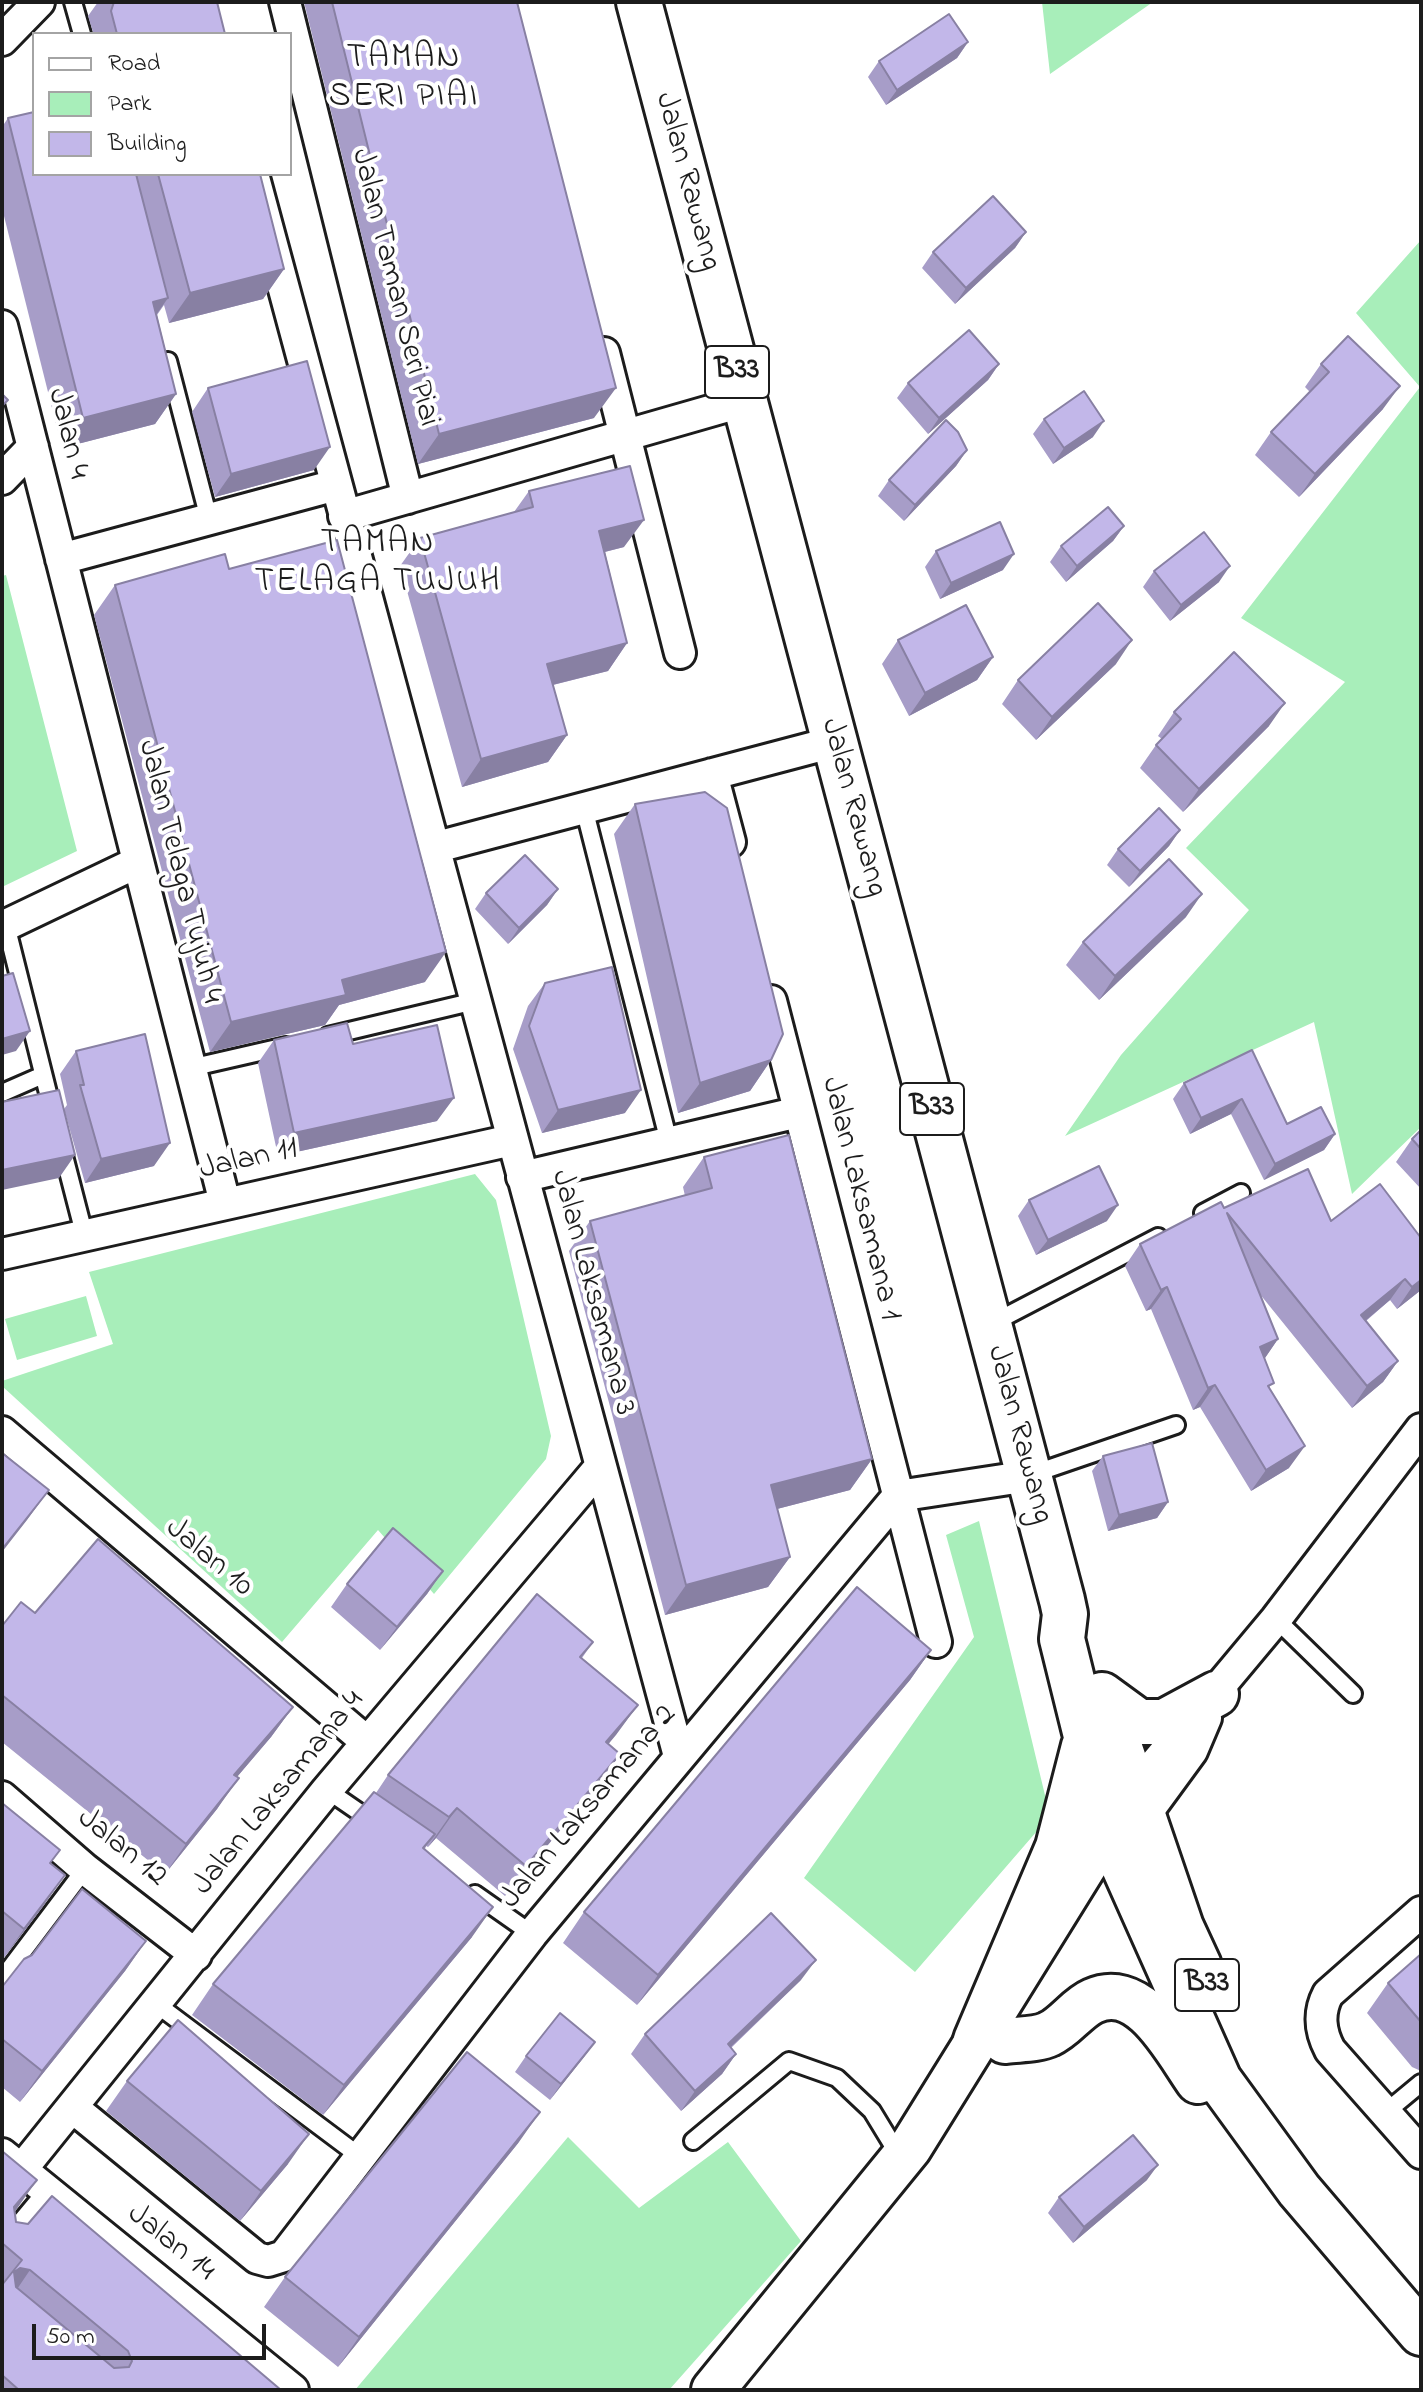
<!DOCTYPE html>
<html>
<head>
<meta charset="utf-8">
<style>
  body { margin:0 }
  #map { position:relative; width:1423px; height:2392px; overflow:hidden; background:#fff; font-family:"Indie Flower",sans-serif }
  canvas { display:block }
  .frame { position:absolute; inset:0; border:4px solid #1c1c1c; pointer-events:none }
  .legend { position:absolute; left:32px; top:32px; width:260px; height:144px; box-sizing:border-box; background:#fff; border:2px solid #a4a4a4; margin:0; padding:10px 14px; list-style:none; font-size:24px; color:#1c1c1c }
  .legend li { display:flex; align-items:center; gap:16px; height:40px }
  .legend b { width:40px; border:2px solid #a4a4a4 }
  .scale { position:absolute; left:32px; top:2324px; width:234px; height:36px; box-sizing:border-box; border:4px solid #1c1c1c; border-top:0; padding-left:10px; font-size:24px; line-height:28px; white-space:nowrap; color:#1c1c1c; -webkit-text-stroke:6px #fff; paint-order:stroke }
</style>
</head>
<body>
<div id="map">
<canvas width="1423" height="2392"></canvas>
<div class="frame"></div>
<ul class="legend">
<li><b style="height:10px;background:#fff"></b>Road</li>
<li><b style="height:22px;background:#a8eeba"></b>Park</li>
<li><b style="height:22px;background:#c2b7e9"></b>Building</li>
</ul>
<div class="scale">50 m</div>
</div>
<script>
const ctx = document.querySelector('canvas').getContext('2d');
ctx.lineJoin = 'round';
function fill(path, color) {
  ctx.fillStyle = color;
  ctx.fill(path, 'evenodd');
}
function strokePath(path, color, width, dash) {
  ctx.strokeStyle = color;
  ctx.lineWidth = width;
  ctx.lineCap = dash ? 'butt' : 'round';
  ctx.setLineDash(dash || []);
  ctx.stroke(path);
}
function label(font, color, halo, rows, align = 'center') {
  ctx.font = font + ' "Indie Flower",sans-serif';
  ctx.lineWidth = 8;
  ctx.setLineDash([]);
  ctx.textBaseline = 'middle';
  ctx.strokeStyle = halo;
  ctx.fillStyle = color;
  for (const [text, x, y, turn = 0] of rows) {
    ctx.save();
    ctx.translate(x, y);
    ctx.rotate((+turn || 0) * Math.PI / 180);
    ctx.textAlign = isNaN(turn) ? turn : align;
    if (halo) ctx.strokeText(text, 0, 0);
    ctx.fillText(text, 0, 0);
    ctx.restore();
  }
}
fill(new Path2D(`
  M1042,2H1153L1050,74Z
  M1421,240V1127L1352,1194L1314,1022L1065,1136L1121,1055L1249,910L1186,848L1345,682L1241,618L1420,387L1356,313Z
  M6,575L77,851L2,887V576Z
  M475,1174L496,1200L551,1436L546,1459L434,1594L378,1530L282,1642L2,1386V1381L113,1344L89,1272Z
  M86,1296L97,1336L17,1360L5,1319Z
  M979,1521L1050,1816L915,1972L804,1878L974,1637L946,1535Z
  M568,2137L639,2208L728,2142L801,2241L669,2390H355Z`), '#a8eeba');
const lane = new Path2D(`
  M73,2L82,34
  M168,361L209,519
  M584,808L669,1142
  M6,925L53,1113
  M328,1036L475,1001
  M190,1068L286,1046
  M2,1093L43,1075
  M62,1148L85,1237
  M1203,1213L1241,1193
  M991,1324L1158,1237
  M1030,1475L1176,1425
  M1276,1619L1353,1694
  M327,1790L375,1823
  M475,1894L532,1934
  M2,1979L85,1869
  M155,2003L362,2158
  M1386,2112L1421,2083
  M693,2141L789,2061L837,2078L872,2111L900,2157
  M2,2244L47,2190`);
const street = new Path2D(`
  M285,2L408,498
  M2,40L39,2
  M253,174L679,1756
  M2,326L225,1203
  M604,353L680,653
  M2,479L33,447
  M344,516L745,401
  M61,559L336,485
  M712,774L730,842
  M433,848L834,742
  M2,927L138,862
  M771,1001L936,1642
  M522,1177L799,1112
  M2,1254L512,1140
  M2,1432L367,1742
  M1134,1789L1276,1619L1421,1429
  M2,1797L85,1869L196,1955
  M1143,1818L1192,1751L1206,1718
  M1421,1912L1328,1994C1318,2013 1320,2031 1330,2050L1421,2153
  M72,2107L257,2258L268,2261L284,2256L532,1934L898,1496L1029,1476
  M2,2154L293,2390
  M21,2170L327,1790L600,1467`);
const secondary = new Path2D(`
  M713,2390L910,2148L1124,1803`);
const primary = new Path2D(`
  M639,2L1062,1600L1065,1614L1062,1639L1108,1825L1120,1858L1219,2080L1299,2190L1421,2333
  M1102,1695L1139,1722H1164L1216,1694
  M1105,1704L1181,1927L1199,1966
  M976,2040L1058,1847L1084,1746
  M1005,2041C1018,2039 1037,2040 1049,2034C1065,2027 1077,2008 1093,2001C1141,1979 1176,2050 1198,2081`);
strokePath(lane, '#1c1c1c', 22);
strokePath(street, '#1c1c1c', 36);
strokePath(secondary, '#1c1c1c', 48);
strokePath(primary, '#1c1c1c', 50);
strokePath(lane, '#fff', 16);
strokePath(street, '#fff', 30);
strokePath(secondary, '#fff', 42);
strokePath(primary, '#fff', 44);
fill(new Path2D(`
  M98,2H217L225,34H92L93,32L88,16Z
  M304,2H517L594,418L418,464Z
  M968,42L957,58L886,105L868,77L879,61Z
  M8,118L34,174H260L284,269L263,299L169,323L164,305L157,315L176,394L155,424L62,448L2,208V127Z
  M1026,232L1015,248L955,304L922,268L933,252Z
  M999,364L988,380L928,434L897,398L908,383Z
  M1321,364L1383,409L1299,497L1255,455L1271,432L1310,392L1305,387Z
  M208,388L314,470L215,497L192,412Z
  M1044,419L1093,437L1053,464L1033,434Z
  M967,450L956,466L904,521L878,496L889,480Z
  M529,491L624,547L605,552L627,643L608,671L553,685L567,735L548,762L462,787L400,566L420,538L514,512Z
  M1124,526L1113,541L1066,582L1050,562L1061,546Z
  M936,551L1003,570L940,599L925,567Z
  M229,569L425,982L339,1005L325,1025L210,1052L94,615L115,585Z
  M1154,571L1219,582L1170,621L1143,587Z
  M898,640L993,657L977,680L909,716L882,664Z
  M1116,664L1036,740L1002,704L1018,680Z
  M1174,712L1269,726L1183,812L1140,768L1156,745L1162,739L1158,736Z
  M635,804L771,1060L750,1091L678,1113L614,834Z
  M1180,830L1169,846L1129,887L1107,865L1118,849Z
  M558,889L547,905L508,944L475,909L486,893Z
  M1186,917L1099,1000L1066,965L1083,942Z
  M545,983L625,1113L542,1133L513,1049L528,1006Z
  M274,1040L353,1044L437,1121L278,1156L258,1063Z
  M1252,1050L1287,1124L1335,1134L1324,1150L1264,1180L1231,1114L1190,1134L1173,1099L1184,1083Z
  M76,1051L154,1166L85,1183L64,1109L67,1105L60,1074Z
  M1421,1130V1189L1396,1162L1412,1139Z
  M704,1157L872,1459L850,1490L777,1509L790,1557L768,1587L665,1615L569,1251L590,1221L685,1196L683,1187Z
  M1029,1200L1107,1221L1036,1255L1018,1216Z
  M1224,1208L1331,1221L1421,1290L1397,1309L1390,1300L1366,1321L1398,1361L1383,1382L1352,1408L1259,1293L1278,1339L1264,1359L1270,1389L1289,1468L1251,1491L1200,1407L1193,1410L1151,1309L1146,1311L1125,1266L1140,1244Z
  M1103,1456L1168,1502L1157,1518L1108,1531L1092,1471Z
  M443,1571L427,1594L380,1650L331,1607L347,1584Z
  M35,1613L293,1707L271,1737L237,1777L217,1809L165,1874L2,1742V1626Z
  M593,1642L582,1658L638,1705L608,1744L620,1754L599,1784L505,1896L436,1838L428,1847L426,1846L425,1849L472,1937L323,2115L192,2015L213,1984L376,1793L388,1775Z
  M931,1650L910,1680L637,2005L563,1943L584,1912Z
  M2,1803L51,1863L44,1905L3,1959L2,1958Z
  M146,1941L125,1971L20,2102L2,2087V1987Z
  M1421,1954V2071L1412,2067L1367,2013L1388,1983Z
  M801,1980L731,2048L736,2054L722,2074L681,2111L631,2054L645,2034Z
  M595,2042L550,2100L515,2072L526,2056Z
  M127,2081L288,2164L240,2221L106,2111Z
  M519,2142L338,2367L264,2307L285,2277Z
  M2,2151L15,2212L16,2222L281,2390H2Z
  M1147,2180L1073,2243L1048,2213L1059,2197Z`), '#a79dc8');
fill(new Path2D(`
  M968,42L957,58L886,105L897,90Z
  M1026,232L1015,248L955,304L966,288Z
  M284,269L263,299L169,323L190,293Z
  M168,298L147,328L153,302Z
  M999,364L988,380L928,434L939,418Z
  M1400,386L1383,409L1299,497L1315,474Z
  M616,388L594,418L418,464L439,434Z
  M176,394L155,424L62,448L83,418Z
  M1104,421L1093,437L1053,464L1064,448Z
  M330,447L314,470L215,497L231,474Z
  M967,450L956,466L904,521L915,505Z
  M644,520L624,547L580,558L599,531Z
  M1124,526L1113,541L1066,582L1077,566Z
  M1014,554L1003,570L940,599L951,583Z
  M1230,566L1219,582L1170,621L1181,605Z
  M1132,640L1116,664L1036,740L1052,717Z
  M627,643L608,671L528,691L547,664Z
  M993,657L977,680L909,716L925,693Z
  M1285,703L1269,726L1183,812L1199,789Z
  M567,735L548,762L462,787L481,759Z
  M1180,830L1169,846L1129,887L1140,871Z
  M558,889L547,905L508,944L519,928Z
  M1202,894L1186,917L1099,1000L1115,976Z
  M446,952L425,982L339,1005L325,1025L210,1052L231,1022L342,980Z
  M30,1031L16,1051L2,1055V1039Z
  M771,1060L750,1091L678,1113L700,1083Z
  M641,1090L625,1113L542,1133L558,1110Z
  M454,1098L437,1121L278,1156L294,1133Z
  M1242,1099L1231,1114L1190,1134L1201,1118Z
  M1335,1134L1324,1150L1264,1180L1275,1164Z
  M170,1143L154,1166L85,1183L101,1159Z
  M75,1155L59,1178L2,1190V1170Z
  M1118,1205L1107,1221L1036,1255L1048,1240Z
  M1405,1279L1390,1300L1346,1337L1361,1315Z
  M1421,1280V1290L1397,1309L1412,1287Z
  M1167,1287L1151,1309L1146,1311L1161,1290Z
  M1278,1339L1263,1361L1260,1347Z
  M1398,1361L1383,1382L1352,1408L1367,1386Z
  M1215,1385L1200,1407L1193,1410L1208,1388Z
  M1305,1446L1289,1468L1251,1491L1266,1470Z
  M872,1459L850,1490L750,1516L771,1485Z
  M49,1490L27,1520L2,1552L3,1548Z
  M1168,1502L1157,1518L1108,1531L1119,1515Z
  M790,1557L768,1587L665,1615L686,1585Z
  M443,1571L427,1594L380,1650L397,1627Z
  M931,1650L910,1680L637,2005L658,1975Z
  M638,1705L616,1735L585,1772L606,1742Z
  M293,1707L271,1737L213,1805L234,1775Z
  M620,1754L599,1784L505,1896L526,1866Z
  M239,1778L217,1809L165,1874L186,1844Z
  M457,1808L436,1838L428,1847L449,1817Z
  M65,1875L44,1905L3,1959L24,1929Z
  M493,1907L472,1937L323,2115L344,2085Z
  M146,1941L125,1971L20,2102L42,2071Z
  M816,1960L801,1980L713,2064L728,2044Z
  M595,2042L584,2057L550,2100L561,2084Z
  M736,2054L722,2074L681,2111L695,2091Z
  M540,2112L519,2142L338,2367L359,2337Z
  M309,2134L288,2164L240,2221L261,2191Z
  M1158,2165L1147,2180L1073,2243L1084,2227Z
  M37,2180L16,2210L2,2227L14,2207Z
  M20,2268L30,2270L9,2301L14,2272Z`), '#8880a3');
const building = new Path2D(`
  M114,2H217L225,34H117L111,11Z
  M332,2H517L616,388L439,434Z
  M949,14L968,42L897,90L879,61Z
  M34,112V174H136L168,298L153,302L176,394L83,418L8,118Z
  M158,174H260L284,269L190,293Z
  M993,196L1026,232L966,288L933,252Z
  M969,330L999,364L939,418L908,383Z
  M1348,336L1400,386L1315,474L1271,432L1329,372L1321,364Z
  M307,361L330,447L231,474L208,388Z
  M1084,391L1104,421L1064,448L1044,419Z
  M2,394L8,400L2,406Z
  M946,420L958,432L967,450L915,505L889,480Z
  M630,466L644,520L599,531L627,643L547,664L567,735L481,759L420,538L533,507L529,491Z
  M1108,507L1124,526L1077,566L1061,546Z
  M1000,522L1014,554L951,583L936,551Z
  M1204,532L1230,566L1181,605L1154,571Z
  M337,540L446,952L342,980L346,995L231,1022L115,585L225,554L229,569Z
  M1098,603L1132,640L1052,717L1018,680Z
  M966,605L993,657L925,693L898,640Z
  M1234,652L1285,703L1199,789L1156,745L1181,719L1174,712Z
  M705,792L727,808L783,1034L771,1060L700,1083L635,804Z
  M1159,808L1180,830L1140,871L1118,849Z
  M525,855L558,889L519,928L486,893Z
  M1169,859L1202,894L1115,976L1083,942Z
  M612,967L641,1090L558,1110L529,1026L545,983Z
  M13,973L30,1031L2,1039V976Z
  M347,1023L353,1044L437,1025L454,1098L294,1133L274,1040Z
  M145,1034L170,1143L101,1159L80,1085H84L76,1051Z
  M1252,1050L1287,1124L1321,1107L1335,1134L1275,1164L1242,1099L1201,1118L1184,1083Z
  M59,1090L75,1155L2,1170V1102Z
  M1421,1130V1149L1412,1139Z
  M789,1135L872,1459L771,1485L790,1557L686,1585L590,1221L712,1188L704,1157Z
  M1099,1166L1118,1205L1048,1240L1029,1200Z
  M1308,1169L1331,1221L1380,1184L1421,1238V1280L1412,1287L1405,1279L1361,1315L1398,1361L1367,1386L1227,1213L1278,1339L1260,1347L1274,1383L1268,1386L1305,1446L1266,1470L1215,1385L1208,1388L1167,1287L1161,1290L1140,1244L1221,1202L1224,1208Z
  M1152,1443L1168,1502L1119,1515L1103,1456Z
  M2,1453L49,1490L3,1548H2Z
  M393,1528L443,1571L397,1627L347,1584Z
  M98,1539L293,1707L234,1775L239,1778L186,1844L2,1695V1626L21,1602L35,1613Z
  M857,1587L931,1650L658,1975L584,1912Z
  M537,1594L593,1642L580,1657L638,1705L606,1742L620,1754L526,1866L457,1808L449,1817L388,1775Z
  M374,1792L435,1834L423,1848L493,1907L344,2085L213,1984Z
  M2,1803L60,1850L50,1863L65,1875L24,1929L2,1911Z
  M82,1889L146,1941L42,2071L2,2039V1987L24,1959L32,1955Z
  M771,1913L816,1960L728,2044L736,2054L695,2091L645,2034Z
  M1421,1954V2022L1388,1983Z
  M560,2013L595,2042L561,2084L526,2056Z
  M178,2020L309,2134L261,2191L127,2081Z
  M467,2052L540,2112L359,2337L285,2277Z
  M1133,2135L1158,2165L1084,2227L1059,2197Z
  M2,2151L37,2180L14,2207L16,2222L28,2224L52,2196L281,2390H19L2,2375V2285L22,2260L2,2243ZM20,2268L30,2270L128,2351L132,2361L129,2367L114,2368L16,2287L14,2272Z`);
fill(building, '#c2b7e9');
strokePath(building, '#8880a3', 2);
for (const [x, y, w] of [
  [737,372,64],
  [932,1109,64],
  [1207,1985,64]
]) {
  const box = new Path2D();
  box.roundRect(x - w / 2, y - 26, w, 52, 6);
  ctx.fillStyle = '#fff';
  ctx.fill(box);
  strokePath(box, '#1c1c1c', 2);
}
label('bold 30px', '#1c1c1c', null, [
  ["B33",737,372],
  ["B33",932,1109],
  ["B33",1207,1985]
]);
label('32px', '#1c1c1c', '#fff', [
  ["Jalan Rawang",686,182,75],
  ["Jalan Taman Seri Piai",393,288,76],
  ["Jalan 4",66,434,76],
  ["Jalan Rawang",852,808,75],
  ["Jalan Telaga Tujuh 4",178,872,76],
  ["Jalan 11",249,1161,-13],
  ["Jalan Laksamana 1",859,1199,76],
  ["Jalan Laksamana 3",591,1293,75],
  ["Jalan Rawang",1018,1435,75],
  ["Jalan 10",208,1559,40],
  ["Jalan Laksamana 4",280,1794,-51],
  ["Jalan Laksamana 2",590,1808,-50],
  ["Jalan 12",121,1849,39],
  ["Jalan 14",170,2244,39]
]);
ctx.letterSpacing = '2px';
label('34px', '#1c1c1c', '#fff', [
  ["TAMAN",404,60],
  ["SERI PIAI",404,99],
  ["TAMAN",378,545],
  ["TELAGA TUJUH",378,584]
]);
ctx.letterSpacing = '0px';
</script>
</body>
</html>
